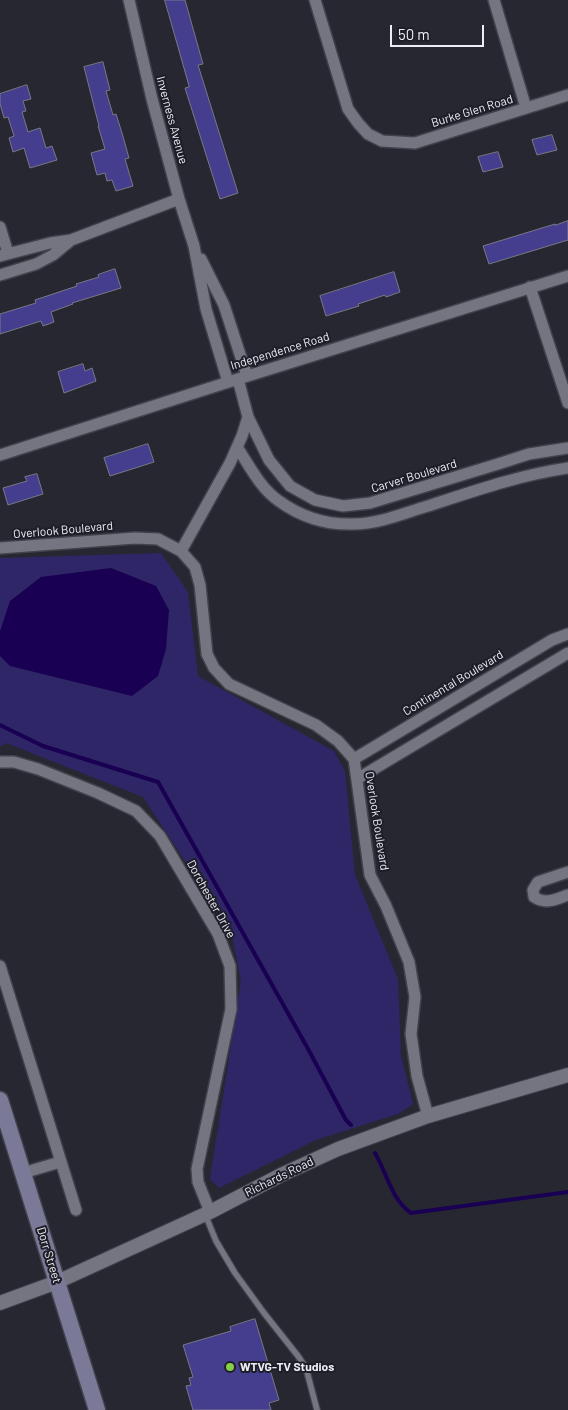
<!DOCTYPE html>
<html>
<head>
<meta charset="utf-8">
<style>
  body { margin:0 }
  #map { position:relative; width:568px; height:1410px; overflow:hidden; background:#272732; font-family:Barlow,sans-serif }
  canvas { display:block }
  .scale { position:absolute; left:390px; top:25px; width:94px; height:22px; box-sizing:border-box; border:2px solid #ededf4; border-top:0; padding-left:6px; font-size:15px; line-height:18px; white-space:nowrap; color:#ededf4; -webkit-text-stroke:4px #1d1e28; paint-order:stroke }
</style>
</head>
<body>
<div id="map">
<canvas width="568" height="1410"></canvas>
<div class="scale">50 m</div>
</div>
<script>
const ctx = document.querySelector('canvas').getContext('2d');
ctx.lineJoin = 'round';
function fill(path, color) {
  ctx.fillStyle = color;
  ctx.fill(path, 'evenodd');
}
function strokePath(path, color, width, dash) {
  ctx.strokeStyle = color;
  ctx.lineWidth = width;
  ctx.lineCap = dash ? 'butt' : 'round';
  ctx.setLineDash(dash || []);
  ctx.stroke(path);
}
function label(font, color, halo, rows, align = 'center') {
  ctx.font = font + ' Barlow,sans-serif';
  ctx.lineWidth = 4;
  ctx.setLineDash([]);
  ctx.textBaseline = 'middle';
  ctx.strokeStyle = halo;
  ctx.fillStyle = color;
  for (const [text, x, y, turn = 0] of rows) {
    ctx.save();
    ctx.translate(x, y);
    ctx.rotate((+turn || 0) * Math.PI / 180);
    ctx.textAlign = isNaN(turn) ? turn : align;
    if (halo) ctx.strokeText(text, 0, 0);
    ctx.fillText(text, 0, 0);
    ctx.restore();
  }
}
fill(new Path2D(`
  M161,553L188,592L198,676L334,751L345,771L355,875L398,979L401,1056L413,1104L398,1114L316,1140L219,1188L210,1179L241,981L231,931L143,797L6,743L0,747V558Z`), '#2e2667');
fill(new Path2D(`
  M111,568L156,586L169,610L166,649L158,676L132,696L10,666L0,656V631L10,601L41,577Z`), '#190052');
strokePath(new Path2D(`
  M0,725L43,746L158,782L307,1047L346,1120L351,1125
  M375,1153C387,1173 391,1199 411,1213L568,1192`), '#190052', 4);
const building = new Path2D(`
  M165,0H185L203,64L198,65L238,193L220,199L185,88L189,87Z
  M103,62L110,90L106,91L113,115L116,114L122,133L129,158L125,159L133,186L116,191L112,180L107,181L105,173L97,175L91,153L105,149L98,126H99L84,67Z
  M27,85L31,99L23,101L26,111L22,112L28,132L40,128L46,148L52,146L57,160L30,168L24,148L13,152L9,138L14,136L8,117L4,118L0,104V94Z
  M552,135L557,150L537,155L532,140Z
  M498,152L503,167L483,172L478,157Z
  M568,221V240L489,264L483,246L555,224V225Z
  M115,269L121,288L72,303L73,304L51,312L54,322L43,326L41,321L0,334V314L36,303L35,300L77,286L76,284L99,277L98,275Z
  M394,272L400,292L386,297L385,295L358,304L359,306L326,316L320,296Z
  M83,364L85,371L92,368L96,381L64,393L58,372Z
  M148,444L154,462L110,476L104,458Z
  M37,474L43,494L8,505L3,488L27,481L25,477Z
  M255,1319L279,1400L269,1403L271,1410H193L186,1386L191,1385L189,1378L193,1377L183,1345L231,1331L230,1327Z`);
fill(building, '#453d8e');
strokePath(building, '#787985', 1);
const service = new Path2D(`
  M205,1214L216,1241L235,1273L264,1313L298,1356L306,1368L317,1410`);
const minor = new Path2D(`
  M129,0L152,99L179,199L194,246L206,309L228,382
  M315,0L348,109L358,123L368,134L382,141L415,143L568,95
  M494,0L526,108
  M0,227L8,253
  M0,256L50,243L71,240L179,199
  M201,259L224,305L247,376
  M0,275L36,264L53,255L71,240
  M530,287L568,403
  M248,417L269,460L290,486L315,500L343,506L370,503L498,464L529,454L568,448
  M237,447C249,465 260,488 279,501C301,517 327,525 354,524C379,524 404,513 428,506C474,491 520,475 568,468
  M0,455L238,379L568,276
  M0,548L135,538L158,539L181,551L195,567L200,585L207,654L214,668L229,684L316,725L338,741L354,759L370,875L386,906L409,962L415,997L411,1034L417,1076L428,1116
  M181,551L230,463L242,436L248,417L238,379
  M354,759L552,640L568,634
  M0,762H14L38,769L98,793L136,811L160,836L218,934L230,966L231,1009L197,1169L198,1182L210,1212
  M357,779L568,653
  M568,872L538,882L533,890L534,897C546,905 556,899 568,895
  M0,966L76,1210
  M23,1173L60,1162`);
const tertiary = new Path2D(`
  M0,1303L57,1282L210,1212L283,1174L338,1149L428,1116L568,1075`);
const secondary = new Path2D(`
  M0,1100L97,1410`);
strokePath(service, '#414149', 8);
strokePath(minor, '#414149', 14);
strokePath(tertiary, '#414149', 16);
strokePath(secondary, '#414149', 19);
strokePath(service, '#757582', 5.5);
strokePath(minor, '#757582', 11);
strokePath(tertiary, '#757582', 14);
strokePath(secondary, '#7a7a98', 16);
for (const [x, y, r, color] of [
  [230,1367,5,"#86cf4c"]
]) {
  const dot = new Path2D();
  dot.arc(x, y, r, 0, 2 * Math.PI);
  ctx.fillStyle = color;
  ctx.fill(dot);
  strokePath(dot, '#1d1e28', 2);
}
label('12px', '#ededf4', '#1d1e28', [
  ["Burke Glen Road",472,111,-17],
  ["Inverness Avenue",172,120,75],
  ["Independence Road",280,351,-17],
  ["Carver Boulevard",414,476,-17],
  ["Overlook Boulevard",63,530,-5],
  ["Continental Boulevard",453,683,-31],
  ["Overlook Boulevard",377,821,81],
  ["Dorchester Drive",211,899,61],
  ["Richards Road",279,1177,-26],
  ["Dorr Street",49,1255,73]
]);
label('bold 12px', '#ededf4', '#1d1e28', [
  ["WTVG-TV Studios",240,1367]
], 'left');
</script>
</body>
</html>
